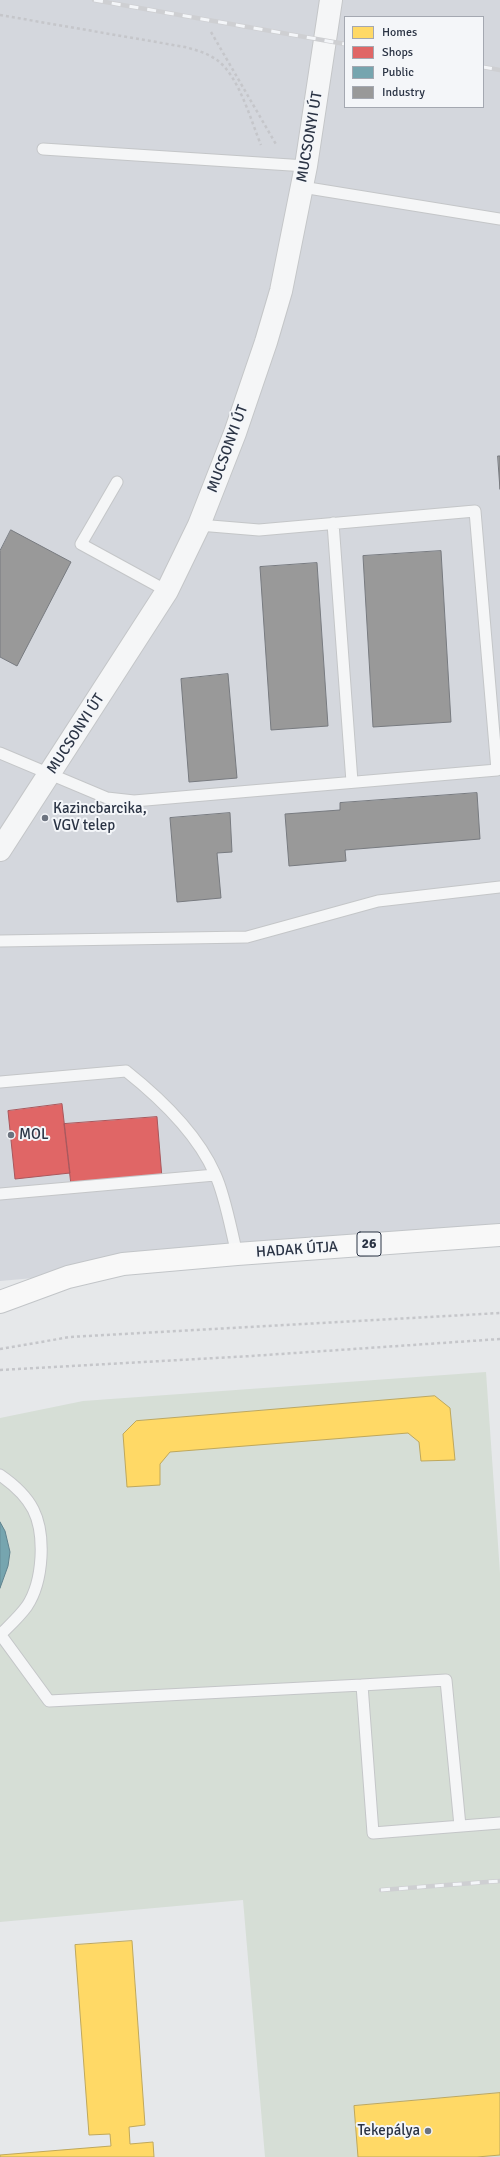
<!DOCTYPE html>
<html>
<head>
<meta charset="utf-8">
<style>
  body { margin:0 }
  #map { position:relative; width:500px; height:2157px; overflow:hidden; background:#e6e8ea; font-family:Signika,sans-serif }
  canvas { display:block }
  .legend { position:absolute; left:344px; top:16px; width:140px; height:92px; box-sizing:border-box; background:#f4f6f9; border:1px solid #a4a8b1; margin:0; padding:5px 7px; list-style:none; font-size:12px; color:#2b3445 }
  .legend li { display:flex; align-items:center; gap:8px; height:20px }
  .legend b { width:20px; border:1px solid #a4a8b1 }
</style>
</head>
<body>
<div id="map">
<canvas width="500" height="2157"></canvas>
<ul class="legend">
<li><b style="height:11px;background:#ffd966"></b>Homes</li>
<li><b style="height:11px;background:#e06666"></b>Shops</li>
<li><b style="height:11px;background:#76a5af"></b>Public</li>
<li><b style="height:11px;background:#999"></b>Industry</li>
</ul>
</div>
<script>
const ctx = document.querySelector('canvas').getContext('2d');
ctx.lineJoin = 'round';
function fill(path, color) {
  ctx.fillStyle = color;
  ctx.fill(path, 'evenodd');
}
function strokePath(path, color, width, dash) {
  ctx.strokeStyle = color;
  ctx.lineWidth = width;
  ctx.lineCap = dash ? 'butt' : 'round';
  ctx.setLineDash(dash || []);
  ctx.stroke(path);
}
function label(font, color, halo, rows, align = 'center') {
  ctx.font = font + ' Signika,sans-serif';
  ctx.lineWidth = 4;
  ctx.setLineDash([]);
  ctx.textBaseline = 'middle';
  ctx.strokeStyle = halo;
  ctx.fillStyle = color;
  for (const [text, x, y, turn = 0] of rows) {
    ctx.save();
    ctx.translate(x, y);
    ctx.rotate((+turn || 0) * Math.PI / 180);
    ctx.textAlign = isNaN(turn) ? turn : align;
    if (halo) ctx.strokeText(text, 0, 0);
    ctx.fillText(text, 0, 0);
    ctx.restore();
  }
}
fill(new Path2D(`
  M0,0H500V1237L0,1281ZM345,17H483V107H345Z`), '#d4d7dd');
fill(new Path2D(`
  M486,1372L500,1573V2157H265L243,1900L0,1922V1418L83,1401Z`), '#d6ded6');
const homes = new Path2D(`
  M435,1396L450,1408L455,1460L421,1461L419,1442L408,1433L170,1452L160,1464V1485L127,1487L123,1434L136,1421Z
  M132,1941L145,2125L129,2127L130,2144L153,2142L154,2157H0V2155L111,2146L110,2134L89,2135L75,1945Z
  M500,2093V2155L477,2157H358L354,2106Z`);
fill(homes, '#ffd966');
strokePath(homes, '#bfa85c', 1);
const shops = new Path2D(`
  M62,1104L70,1173L15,1179L8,1111Z
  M157,1117L162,1178L71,1185L64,1124Z`);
fill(shops, '#e06666');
strokePath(shops, '#aa575c', 1);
const public = new Path2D(`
  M0,1522L5,1531L10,1552L8,1566L0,1588Z`);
fill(public, '#76a5af');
strokePath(public, '#60838f', 1);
const industry = new Path2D(`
  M498,456H500V489Z
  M11,530L71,562L17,666L0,657V551Z
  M441,551L451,722L373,727L363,556Z
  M317,563L328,726L271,730L260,567Z
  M228,674L237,778L189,782L181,679Z
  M477,793L480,839L345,850L346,861L289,866L285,814L340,810V803Z
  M230,813L232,852L217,853L221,898L177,902L170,818Z`);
fill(industry, '#999');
strokePath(industry, '#787b80', 1);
const lane = new Path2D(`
  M43,149L306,166
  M302,187L500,219
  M117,482L81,544L167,591
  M333,523L352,782
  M0,753L107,798L134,801L497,770L475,511L259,530L199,525
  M0,941L247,937L378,901L500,887
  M0,1082L126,1071C160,1098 197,1133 215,1174C225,1195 231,1230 237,1254
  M0,1194L215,1175
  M0,1475C32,1497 43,1518 41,1557C40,1574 37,1591 27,1606C20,1616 9,1626 0,1635
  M0,1634L49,1701L362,1685L373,1833L500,1823
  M362,1685L446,1680L460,1826`);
const street = new Path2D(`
  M0,850L167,591L199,525L235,433L266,342L281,291L306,166L331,0`);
const primary = new Path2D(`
  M0,1302L68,1277L123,1264L237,1254L500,1235`);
strokePath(lane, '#c4c6c8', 13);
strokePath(street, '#c4c6c8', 24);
strokePath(primary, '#c2c5c8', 24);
strokePath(new Path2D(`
  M0,15L185,47C196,50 207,53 217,60C239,76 251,121 261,145
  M211,32L277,146
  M0,1349L70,1337L500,1313
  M0,1370L251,1356L500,1339`), '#c5c6ca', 2.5, [3, 3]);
strokePath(lane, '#f5f6f7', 11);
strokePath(street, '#f5f6f7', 22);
strokePath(primary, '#f8f8f8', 22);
const rail = new Path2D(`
  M94,0L345,44
  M483,67L500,70
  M381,1890L500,1881`);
strokePath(rail, '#cecfd2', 4.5);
strokePath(rail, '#f4f6f9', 3, [9]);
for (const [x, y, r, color] of [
  [45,818,4,"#6c737f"],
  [11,1135,4,"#6c737f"],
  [428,2131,4,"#6c737f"]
]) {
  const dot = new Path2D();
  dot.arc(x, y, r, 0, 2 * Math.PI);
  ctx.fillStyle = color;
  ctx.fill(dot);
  strokePath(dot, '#f4f6f9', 1.5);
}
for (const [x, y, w] of [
  [369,1244,24]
]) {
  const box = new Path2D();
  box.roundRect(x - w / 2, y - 12, w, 24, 3);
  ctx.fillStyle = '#f4f6f9';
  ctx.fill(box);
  strokePath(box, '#2b3445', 1);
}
label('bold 14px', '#2b3445', null, [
  ["26",369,1244]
]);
label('15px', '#2b3445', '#f4f6f9', [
  ["MUCSONYI ÚT",310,137,-80],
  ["MUCSONYI ÚT",228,449,-70],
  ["MUCSONYI ÚT",76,734,-57],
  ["HADAK ÚTJA",297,1250,-4]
]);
label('15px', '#2b3445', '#f4f6f9', [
  ["Kazincbarcika,",53,809],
  ["VGV telep",53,826],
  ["MOL",19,1135],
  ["Tekepálya",420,2131,"right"]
], 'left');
</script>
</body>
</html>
